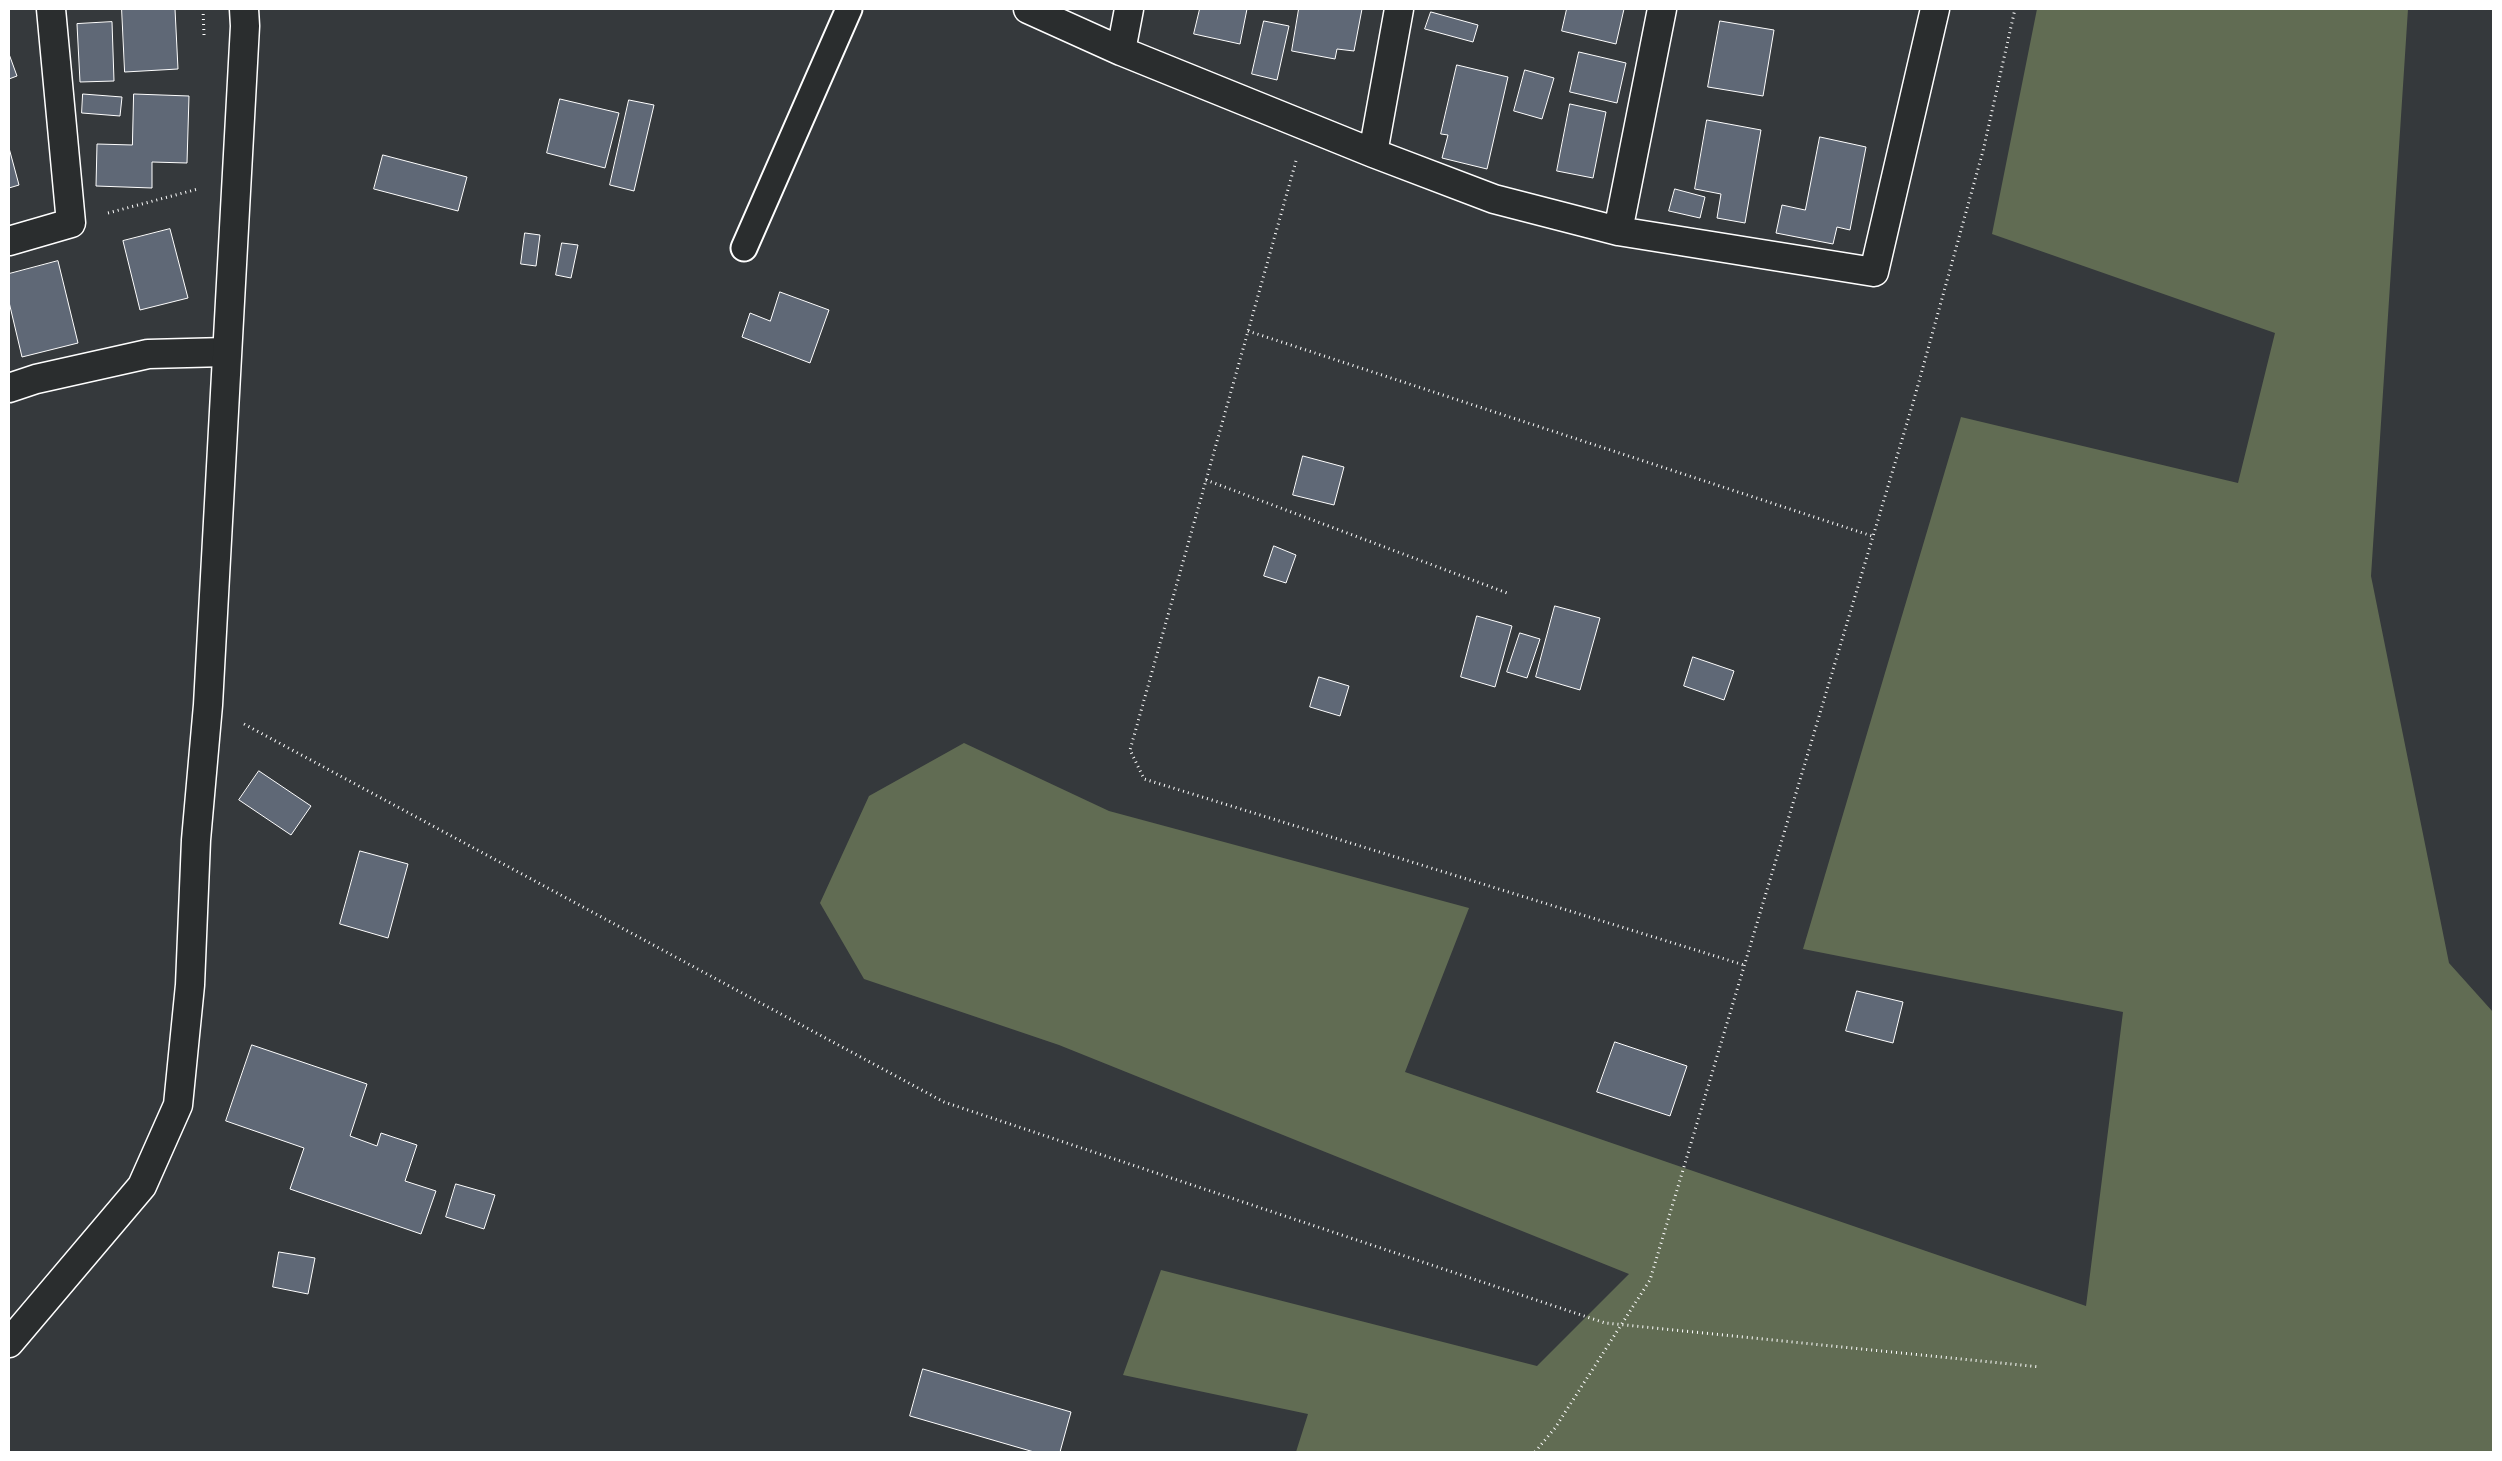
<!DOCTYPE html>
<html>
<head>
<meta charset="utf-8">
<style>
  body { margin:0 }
  #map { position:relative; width:2502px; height:1461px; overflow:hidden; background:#35393c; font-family:Mali,sans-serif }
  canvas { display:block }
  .frame { position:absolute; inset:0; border:10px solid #fff; pointer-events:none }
</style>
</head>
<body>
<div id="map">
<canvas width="2502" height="1461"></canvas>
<div class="frame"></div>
</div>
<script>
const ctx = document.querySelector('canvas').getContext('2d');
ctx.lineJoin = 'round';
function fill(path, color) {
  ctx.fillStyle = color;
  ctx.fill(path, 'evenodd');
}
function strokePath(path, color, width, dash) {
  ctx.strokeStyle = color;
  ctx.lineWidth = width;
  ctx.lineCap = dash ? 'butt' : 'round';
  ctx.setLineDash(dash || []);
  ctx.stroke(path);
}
fill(new Path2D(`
  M2037,9H2408L2371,576L2449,963L2493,1012V1452H1296L1308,1414L1123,1375L1161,1270L1537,1366L1629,1274L1059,1045L864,979L820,903L869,796L964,743L1109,811L1469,908L1405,1072L2086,1306L2123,1012L1803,949L1961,417L2238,483L2275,333L1992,234Z`), '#616c53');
const building = new Path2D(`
  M122,9H175L178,69L125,72Z
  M1200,9H1247L1240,44L1194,34Z
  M1299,9H1362L1354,51L1337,49L1335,59L1292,51Z
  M1567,9H1624L1616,44L1562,31Z
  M1431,12L1478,25L1473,42L1425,29Z
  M1264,21L1289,26L1277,80L1252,74Z
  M1720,21L1774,30L1763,96L1708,87Z
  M112,22L114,81L80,82L77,24Z
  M1579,52L1626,63L1617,103L1570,92Z
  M9,54L17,76L9,79Z
  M1457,65L1508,77L1487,169L1442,158L1448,135L1441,134Z
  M1525,70L1554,78L1542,119L1514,111Z
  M83,94L122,97L120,116L82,113Z
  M134,94L189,96L187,163L152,162V188L96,186L97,144L132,145Z
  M560,99L619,113L605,168L547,153Z
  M629,100L654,105L634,191L610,185Z
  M1570,104L1606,112L1593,178L1557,171Z
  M1707,120L1761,130L1745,223L1717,218L1721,194L1695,189Z
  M1820,137L1866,147L1850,230L1837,227L1833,244L1776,233L1782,205L1805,210Z
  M9,148L19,185L9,188Z
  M383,155L467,177L458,211L374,189Z
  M1675,189L1705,197L1700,218L1669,211Z
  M170,229L188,298L140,310L123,241Z
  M525,233L540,235L536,266L521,264Z
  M562,243L578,245L571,278L556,275Z
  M58,261L78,343L22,357L9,302V274Z
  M780,292L829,310L810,363L742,337L750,313L770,321Z
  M1303,456L1344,467L1334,505L1293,495Z
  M1274,546L1296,555L1286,583L1264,576Z
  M1555,606L1600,618L1580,690L1536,677Z
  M1477,616L1512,626L1495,687L1461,677Z
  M1520,633L1540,639L1527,678L1507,672Z
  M1693,657L1734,671L1724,700L1684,686Z
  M1319,677L1349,686L1340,716L1310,707Z
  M259,771L311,806L291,835L239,800Z
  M360,851L408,864L388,938L340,924Z
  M1857,991L1903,1002L1893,1043L1846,1031Z
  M1615,1042L1687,1066L1670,1116L1597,1092Z
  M252,1045L367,1084L350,1136L377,1146L381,1133L417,1145L405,1181L436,1191L421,1234L290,1189L304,1148L226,1121Z
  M456,1184L495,1195L484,1229L446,1217Z
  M279,1252L315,1258L308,1294L273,1287Z
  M923,1369L1071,1412L1060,1452H1034L910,1416Z`);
fill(building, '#5f6876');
strokePath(building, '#fff', 1);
const service = new Path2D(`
  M744,248L849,9`);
const minor = new Path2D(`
  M1028,9L1121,51L1373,153L1494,199L1618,231L1874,272L1935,9
  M1121,51L1129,9
  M1373,153L1399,9
  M1618,231L1662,9
  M9,241L71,223L51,9
  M9,388L36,379L148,354L226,352`);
const tertiary = new Path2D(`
  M9,1343L142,1186L178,1105L190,985L196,840L208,705L245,26L244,9`);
strokePath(service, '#fff', 29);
strokePath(minor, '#fff', 31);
strokePath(tertiary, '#fff', 31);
strokePath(new Path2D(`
  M203,9L204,35
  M1296,161L1130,750L1144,779L1744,965
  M108,213L198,189
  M1248,331L1872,536
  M1206,480L1507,593
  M244,724L944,1102L1605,1323L2040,1367
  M1535,1452L1555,1428L1650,1280L1913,403L1983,151L2015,9`), '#fff', 3, [1, 4]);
strokePath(service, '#2a2d2e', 25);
strokePath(minor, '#2a2d2e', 28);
strokePath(tertiary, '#2a2d2e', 28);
</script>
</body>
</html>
